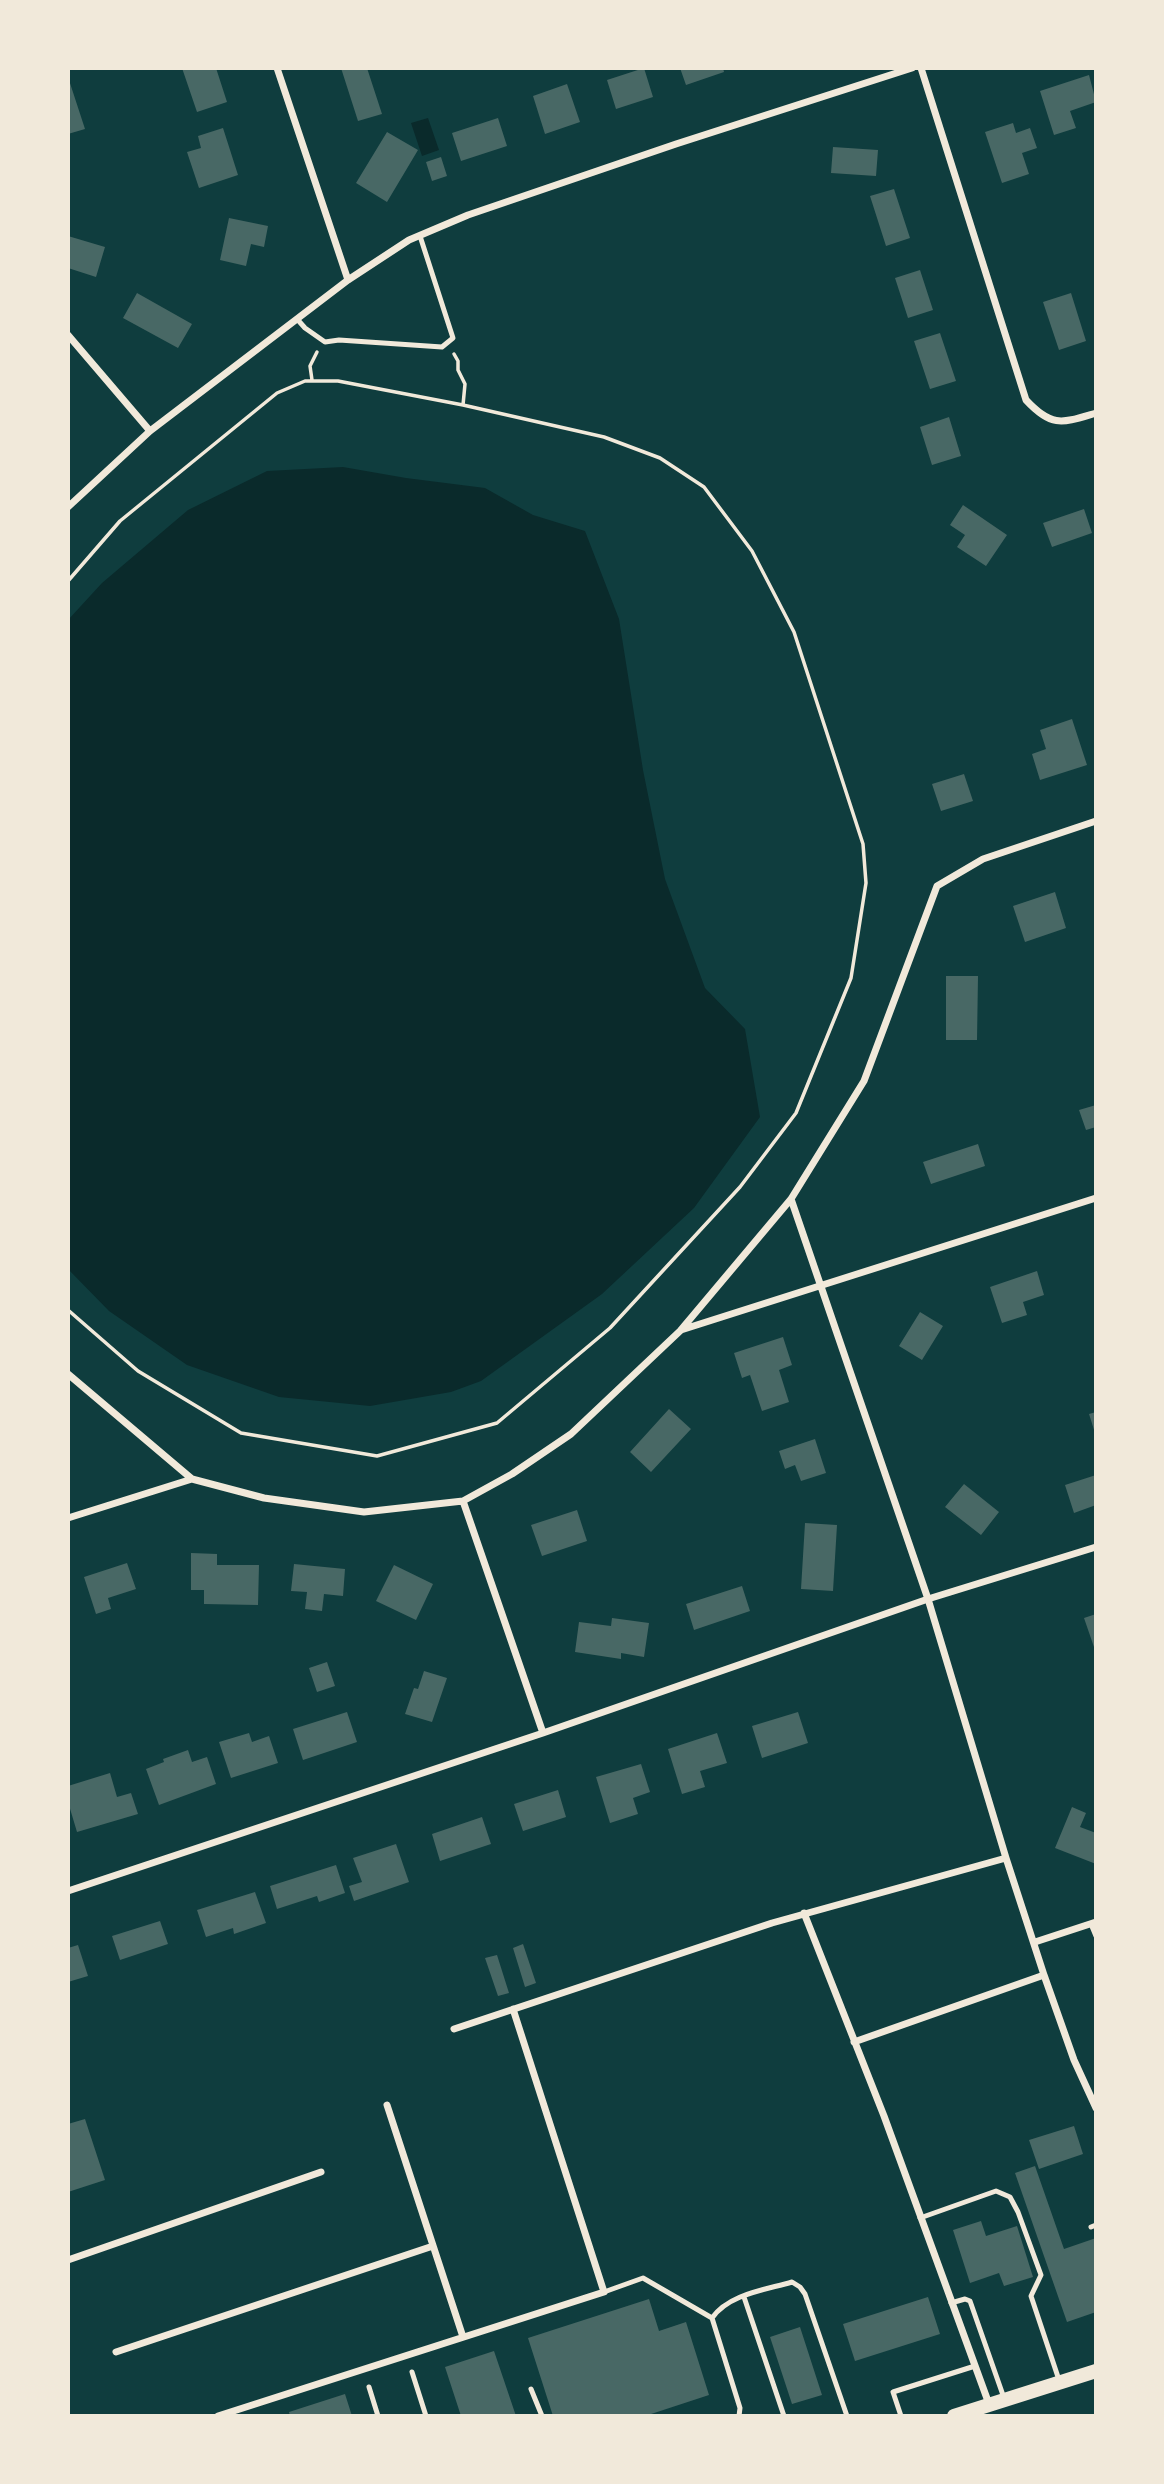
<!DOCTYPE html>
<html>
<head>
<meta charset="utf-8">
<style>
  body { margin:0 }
  #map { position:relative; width:1164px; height:2484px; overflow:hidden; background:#0f3d3e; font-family:"Alegreya Sans",sans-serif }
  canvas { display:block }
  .frame { position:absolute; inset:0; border:70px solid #f1e9da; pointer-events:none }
</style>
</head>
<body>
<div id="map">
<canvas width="1164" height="2484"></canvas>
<div class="frame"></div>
</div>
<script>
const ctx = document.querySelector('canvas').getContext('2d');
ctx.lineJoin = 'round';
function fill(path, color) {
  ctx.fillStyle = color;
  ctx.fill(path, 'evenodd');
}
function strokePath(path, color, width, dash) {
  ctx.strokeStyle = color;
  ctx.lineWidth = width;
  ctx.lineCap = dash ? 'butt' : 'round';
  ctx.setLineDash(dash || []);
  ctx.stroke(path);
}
fill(new Path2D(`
  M428,118L439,150L422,156L411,123Z
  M343,467L406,478L485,488L533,515L585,531L619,619L643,770L665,879L705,988L745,1029L760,1117L694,1208L602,1294L481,1381L451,1392L370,1406L279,1397L187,1365L109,1311L68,1269V620L102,583L188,510L267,471Z`), '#0a2a2b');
fill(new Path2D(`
  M182,68H216L227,102L197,112Z
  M341,68H367L382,114L358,121Z
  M644,68L653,97L616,109L607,80Z
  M680,68H723L724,72L686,85Z
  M1089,75L1096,102L1070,111L1076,128L1054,135L1040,91Z
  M68,77L85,129L68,134Z
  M567,84L580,122L545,134L533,96Z
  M498,118L507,146L461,161L452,133Z
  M1013,123L1016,133L1030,128L1037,148L1022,153L1029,174L1002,183L985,132Z
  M223,128L238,175L199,188L187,152L201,148L198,136Z
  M387,132L418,150L387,202L356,183Z
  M833,147L878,150L876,176L831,173Z
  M441,157L447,176L432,181L426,162Z
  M894,189L910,238L886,246L870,196Z
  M229,218L268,226L264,247L251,244L246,266L220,260Z
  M68,236L105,247L96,277L68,268Z
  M920,270L933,310L908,318L895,278Z
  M137,293L192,324L178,348L123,318Z
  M1071,293L1086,341L1059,350L1043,302Z
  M940,333L956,381L930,389L914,341Z
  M949,417L961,456L932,465L920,427Z
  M963,505L1007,535L986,566L957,547L965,535L950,525Z
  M1084,509L1092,533L1052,547L1043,523Z
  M1072,719L1087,765L1040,780L1032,754L1046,749L1040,730Z
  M964,774L973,801L941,811L932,784Z
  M1055,892L1066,928L1025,942L1013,906Z
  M946,976H978L977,1040H946Z
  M1096,1105V1127L1086,1130L1079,1110Z
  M978,1144L985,1166L931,1184L923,1162Z
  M1037,1271L1044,1295L1023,1302L1027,1315L1002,1323L990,1287Z
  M920,1312L943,1326L922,1360L899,1346Z
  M783,1337L792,1365L779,1370L789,1402L762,1411L750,1375L742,1378L734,1353Z
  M669,1409L691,1429L651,1472L630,1452Z
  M1096,1412V1433H1095L1089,1414Z
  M815,1439L826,1473L801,1481L795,1465L785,1469L779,1451Z
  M1096,1475V1505L1074,1513L1065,1485Z
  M964,1484L999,1512L981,1535L945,1507Z
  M577,1510L587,1541L542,1556L531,1525Z
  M805,1523L837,1525L833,1591L801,1589Z
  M191,1553L217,1554V1565H259L258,1605L204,1604V1590H191Z
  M127,1563L136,1589L108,1598L111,1609L96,1614L84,1577Z
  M294,1564L345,1569L343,1596L324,1594L322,1611L305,1609L307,1592L291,1591Z
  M394,1565L433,1584L416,1620L376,1601Z
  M742,1586L750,1611L694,1630L686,1604Z
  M1096,1614V1650H1095L1084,1618Z
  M612,1618L649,1623L644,1657L621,1653V1659L575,1652L579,1622L611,1626Z
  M327,1662L335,1686L317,1692L309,1668Z
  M424,1671L447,1678L432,1722L405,1714L414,1688L418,1689Z
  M347,1712L357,1742L303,1760L293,1729Z
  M798,1712L808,1743L762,1758L752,1726Z
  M249,1733L252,1742L269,1736L278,1763L231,1778L219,1742Z
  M717,1733L727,1763L700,1771L705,1787L682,1794L668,1749Z
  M188,1750L192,1762L207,1757L216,1784L159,1805L146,1769L164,1762L163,1759Z
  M641,1764L650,1792L633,1798L638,1814L610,1823L596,1777Z
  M110,1773L117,1797L131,1793L138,1814L77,1832L68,1802V1786Z
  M558,1790L566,1817L523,1831L514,1804Z
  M1072,1807L1086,1813L1080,1827L1096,1833V1864L1055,1848Z
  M482,1817L491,1844L440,1861L432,1834Z
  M396,1844L409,1882L354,1901L349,1886L362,1882L353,1858Z
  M336,1865L345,1893L319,1902L317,1896L277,1909L270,1886Z
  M255,1892L266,1923L234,1934L233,1928L206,1937L197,1910Z
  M160,1921L168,1944L120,1960L112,1936Z
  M523,1944L536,1983L525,1987L513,1948Z
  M78,1945L88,1976L68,1982V1948Z
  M497,1955L509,1993L498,1996L485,1958Z
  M85,2119L105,2180L68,2192V2124Z
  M1074,2126L1083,2154L1039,2169L1029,2140Z
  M1035,2166L1064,2249L1096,2238V2312L1067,2322L1015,2173Z
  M981,2221L986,2236L1017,2226L1033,2277L1004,2286L999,2273L970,2283L953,2230Z
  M928,2297L940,2334L855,2361L843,2324Z
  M649,2299L659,2331L686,2322L709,2395L645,2416H553L528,2338Z
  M800,2327L822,2395L792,2404L770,2337Z
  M494,2351L516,2416H461L445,2367Z
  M345,2394L352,2416H290L289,2412Z`), '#486865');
strokePath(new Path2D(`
  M454,354L458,361V370L465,384L463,405
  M312,380L310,366L317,352
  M68,581L120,521L277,393L305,381H338L463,405L604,437L660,458L704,487L752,551L794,632L863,844L866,883L851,978L796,1113L740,1187L610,1328L497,1423L377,1456L241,1433L138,1371L68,1310`), '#f1e9da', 3.5);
strokePath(new Path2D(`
  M297,319L305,328L325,342L339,340L442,347L453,338L420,236
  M1091,1924L1096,1936
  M920,2218L996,2191L1010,2197L1018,2212L1041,2275L1031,2296L1059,2380
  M1091,2227L1096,2225
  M604,2292L643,2278L712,2318
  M744,2297L784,2416
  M951,2303L965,2299L970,2301L1004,2398
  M412,2372L426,2416
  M369,2387L378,2416
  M531,2389L542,2416
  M739,2416L740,2408L712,2318C729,2294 765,2290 792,2282L800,2287L805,2294L847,2416
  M901,2416L893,2392L975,2366`), '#f1e9da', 5);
strokePath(new Path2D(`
  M277,68L348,280
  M921,68L1026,400C1052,428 1062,423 1096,413
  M68,335L150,431
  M68,507L150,431L348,280L409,240L468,215L676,144L912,68
  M791,1199L928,1599L1006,1858L1044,1975L1074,2060L1096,2108
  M681,1330L1096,1198
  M68,1374L192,1479L264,1498L364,1512L463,1501L512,1474L571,1434L680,1331L791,1199L864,1081L937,886L983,859L1096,821
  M463,1501L543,1733
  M68,1518L192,1479
  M68,1891L543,1733L928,1599L1096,1547
  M804,1913L884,2116L989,2404
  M1035,1942L1096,1922
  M454,2029L772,1923L1006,1858
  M854,2042L1044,1975
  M387,2105L463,2337
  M68,2260L321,2172
  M116,2352L433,2246
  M218,2416L604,2292L513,2009`), '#f1e9da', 7);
strokePath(new Path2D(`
  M954,2416L1096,2371`), '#f1e9da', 14);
</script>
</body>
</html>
